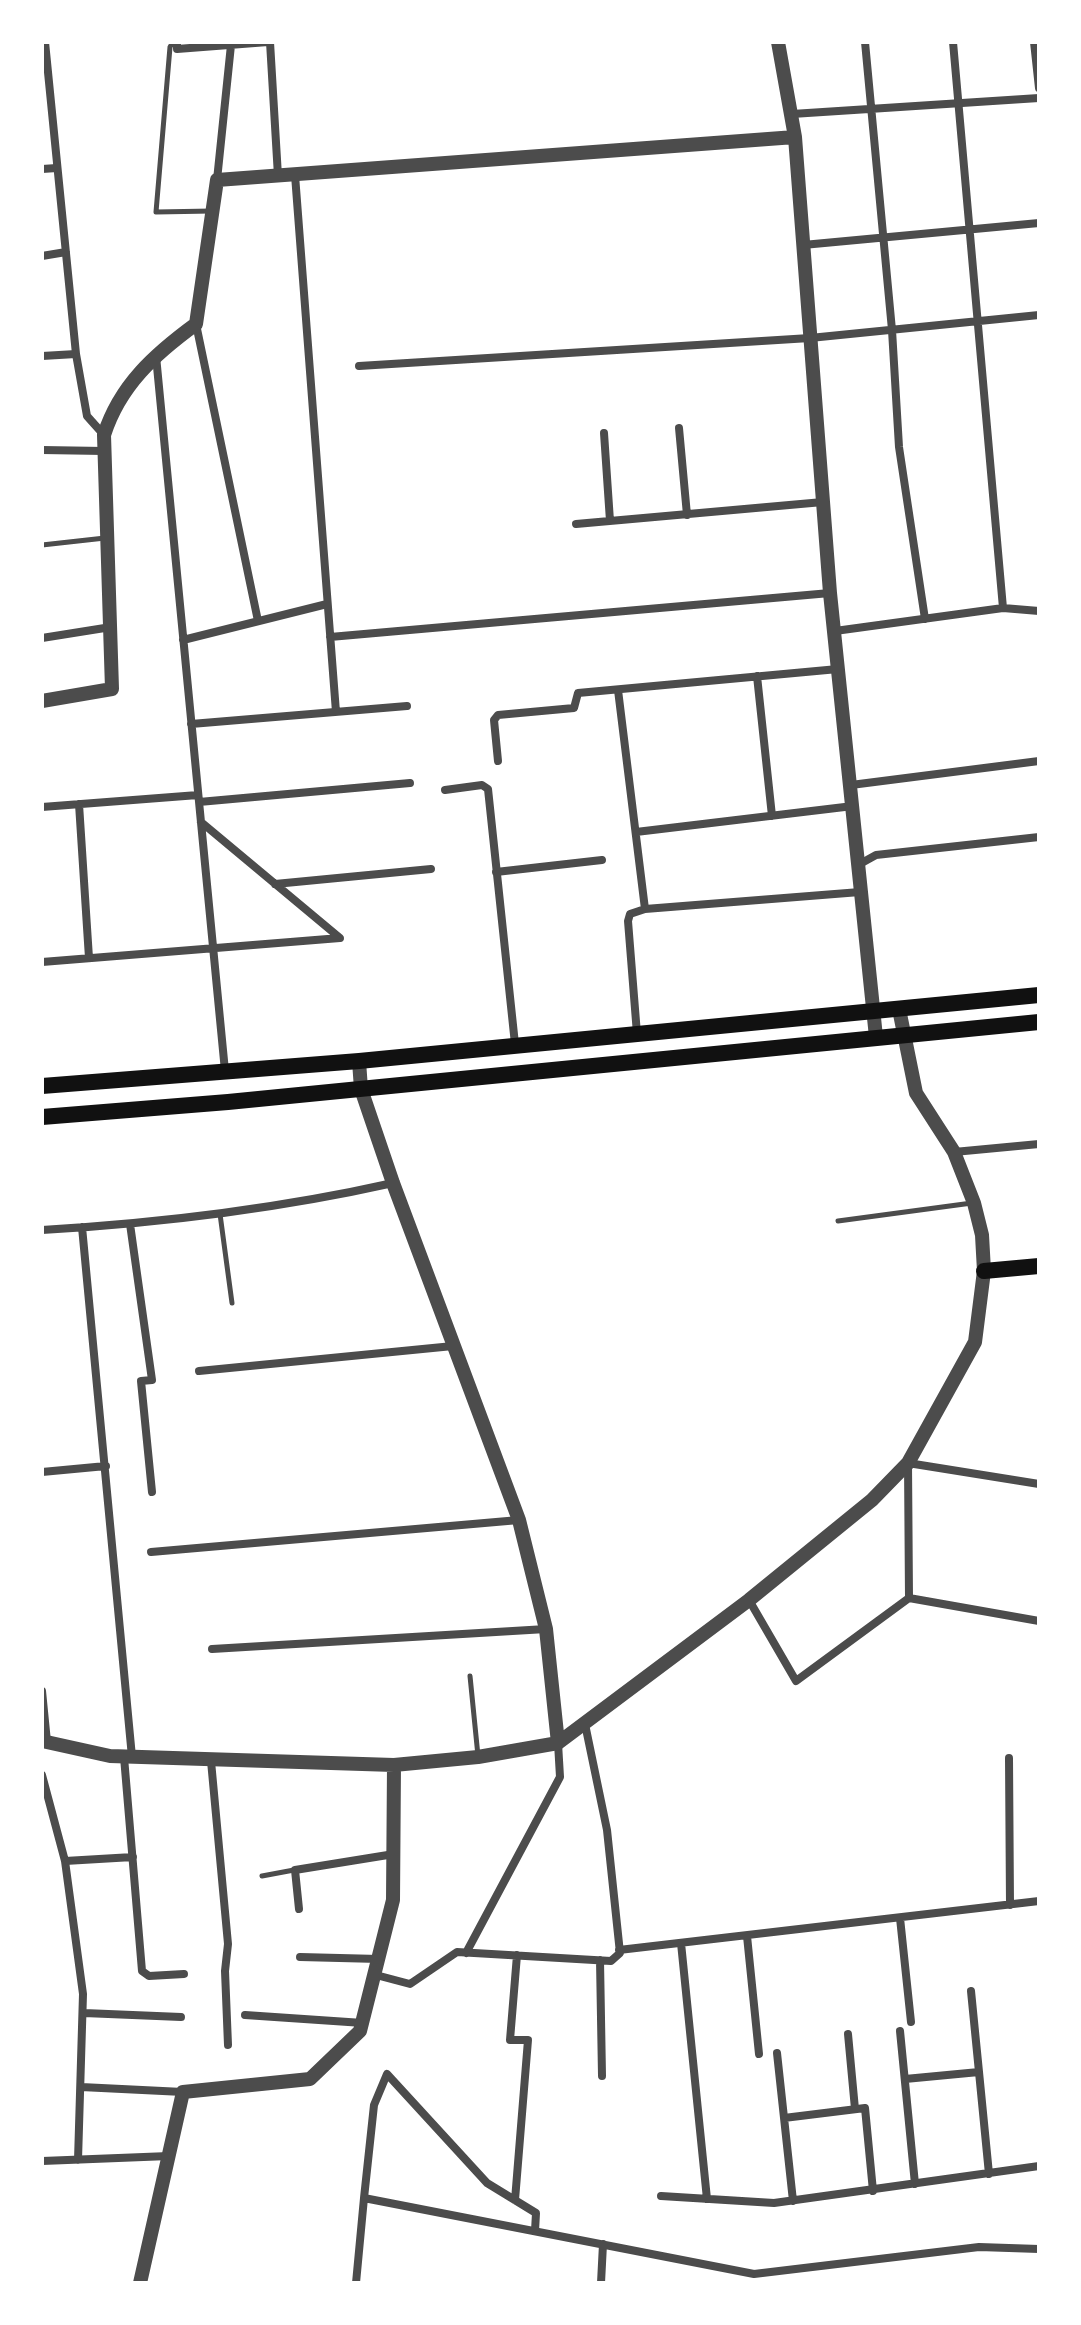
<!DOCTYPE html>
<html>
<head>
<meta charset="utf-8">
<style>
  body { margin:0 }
  #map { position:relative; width:1081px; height:2325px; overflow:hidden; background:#fff; font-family:"Archivo Narrow",sans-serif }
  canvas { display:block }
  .frame { position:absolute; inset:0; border:44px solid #fff; pointer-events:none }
</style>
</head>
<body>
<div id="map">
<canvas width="1081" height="2325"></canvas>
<div class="frame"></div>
</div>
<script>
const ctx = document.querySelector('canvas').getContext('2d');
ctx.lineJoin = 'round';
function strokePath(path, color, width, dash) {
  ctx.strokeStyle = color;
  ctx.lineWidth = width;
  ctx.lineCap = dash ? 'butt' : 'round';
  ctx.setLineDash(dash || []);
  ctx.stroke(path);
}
strokePath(new Path2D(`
  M173,42L170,47L156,212L212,211
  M42,545L105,538
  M220,1214L232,1303
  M838,1221L972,1203
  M470,1676L478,1756
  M262,1876L294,1870`), '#4c4c4c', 5);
strokePath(new Path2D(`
  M45,42L76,354L87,416L104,435
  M177,42V49L268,42
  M270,42L278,176
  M865,42L892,330L899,447L925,619
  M953,42L1003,608
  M1034,42L1039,88
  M792,114L1039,98
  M42,169L57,168
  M295,175L336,712
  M217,180L231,45
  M803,245L1039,223
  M42,256L66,252
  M196,324L258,621
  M42,356L76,354
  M156,356L225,1071
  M359,366L810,338L1039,315
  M679,428L687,515
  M604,433L610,521
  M42,450L104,451
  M576,524L823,502
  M835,631L1003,608L1039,611
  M330,637L830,593
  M42,638L111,627
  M183,640L327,604
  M757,676L772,816
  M618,690L645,909L860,892
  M191,724L407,706
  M498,761L494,720L498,715L574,708L578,693L838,669
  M851,785L1039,761
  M445,790L482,785L488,789L515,1044
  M199,802L410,783
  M79,804L89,958
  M42,807L198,795
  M636,832L853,806
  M858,865L876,855L1039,837
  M496,872L602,860
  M275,884L431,869
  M42,962L340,938L201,822
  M637,1034L628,921L630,914L645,909
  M954,1152L1039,1144
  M130,1224L152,1380L141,1381L152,1492
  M82,1227L132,1757
  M42,1230C161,1223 277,1209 393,1183
  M199,1371L453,1346
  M42,1472L106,1466
  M151,1552L519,1520
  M909,1598L1039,1621
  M749,1600L796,1681L909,1598L908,1463L1039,1484
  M212,1649L546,1629
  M42,1691L47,1742
  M124,1757L142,1971L149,1976L184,1974
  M1009,1758L1010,1905
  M211,1761L228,1944L225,1971L228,2045
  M42,1775L65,1861L83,1994L78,2160
  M65,1861L133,1857
  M299,1909L295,1870L394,1854
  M900,1918L911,2022
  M747,1936L759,2054
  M681,1943L707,2199
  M619,1950L1039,1901
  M466,1953L560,1777L558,1743
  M300,1957L379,1959
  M600,1960L602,2076
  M376,1975L410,1984L457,1952L611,1961L620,1953L607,1830L585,1724
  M971,1991L979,2072
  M84,2013L181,2017
  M245,2015L363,2023
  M900,2031L915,2184
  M848,2034L855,2109
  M777,2053L793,2201
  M905,2079L979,2072L989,2174
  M81,2087L183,2092
  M784,2118L865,2108L873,2191
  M42,2161L169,2156
  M661,2196L774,2203L1039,2166
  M364,2198L374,2105L387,2074L487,2183L536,2213L535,2231
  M515,2200L528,2040H510L517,1955
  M356,2283L364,2198L754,2274L979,2247L1039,2249
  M601,2283L603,2244`), '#4c4c4c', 8);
strokePath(new Path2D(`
  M778,42L795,137L830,593L876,1037
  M42,701L112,689L104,435C120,385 155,354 196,324L217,180L795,137
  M359,1061L361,1089L393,1183L519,1520L546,1629L558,1743
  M42,1741L110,1756L394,1765
  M140,2283L183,2092L310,2079L360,2031L393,1900L394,1765L478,1757L558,1743L749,1600L872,1500L908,1463L975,1342L984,1271L982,1235L974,1203L954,1152L916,1093L899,1009`), '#4c4c4c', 14);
strokePath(new Path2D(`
  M42,1086L359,1061L1039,995
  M42,1117L228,1102L1039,1022
  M984,1271L1039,1266`), '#111', 16);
</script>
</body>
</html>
